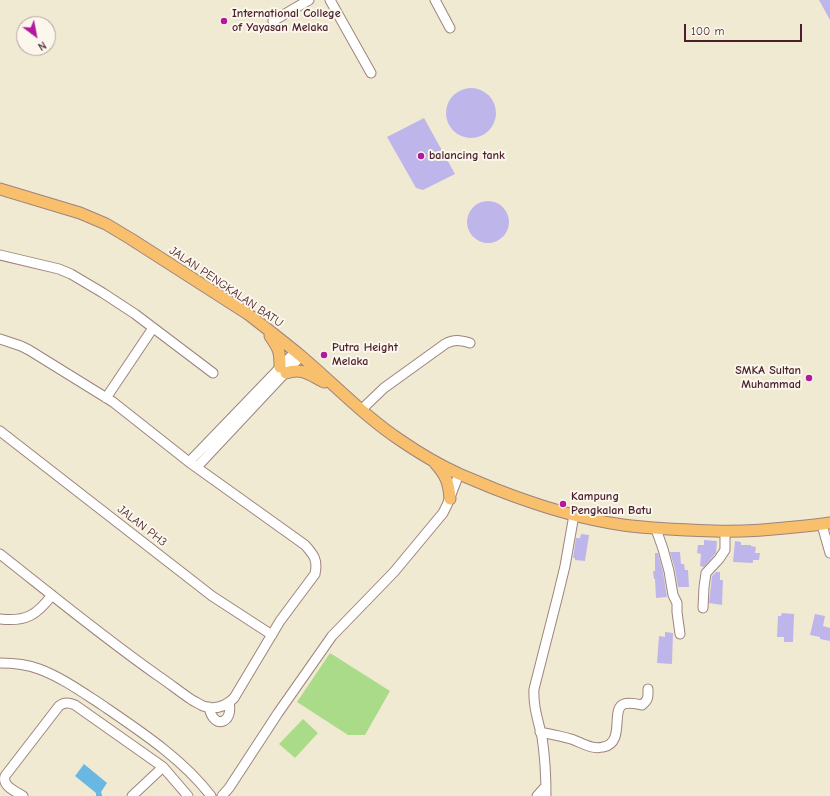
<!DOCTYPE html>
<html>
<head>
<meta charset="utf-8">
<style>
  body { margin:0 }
  #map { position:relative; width:830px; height:796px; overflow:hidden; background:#f1ead2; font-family:"Comic Neue",sans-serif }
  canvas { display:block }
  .north { position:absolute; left:16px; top:16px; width:40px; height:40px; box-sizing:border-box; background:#fbf7ec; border:1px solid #b4a19f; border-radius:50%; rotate:148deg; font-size:11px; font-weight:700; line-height:16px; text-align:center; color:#4a1f2b }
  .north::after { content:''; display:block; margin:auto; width:14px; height:18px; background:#b5179e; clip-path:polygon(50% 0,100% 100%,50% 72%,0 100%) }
  .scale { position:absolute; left:684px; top:24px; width:118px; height:18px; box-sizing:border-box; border:2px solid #4a1f2b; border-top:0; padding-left:5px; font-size:12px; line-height:14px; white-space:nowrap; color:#4a1f2b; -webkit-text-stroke:3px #fbf7ec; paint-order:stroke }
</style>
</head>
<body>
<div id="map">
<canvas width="830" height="796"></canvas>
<div class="north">N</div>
<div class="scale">100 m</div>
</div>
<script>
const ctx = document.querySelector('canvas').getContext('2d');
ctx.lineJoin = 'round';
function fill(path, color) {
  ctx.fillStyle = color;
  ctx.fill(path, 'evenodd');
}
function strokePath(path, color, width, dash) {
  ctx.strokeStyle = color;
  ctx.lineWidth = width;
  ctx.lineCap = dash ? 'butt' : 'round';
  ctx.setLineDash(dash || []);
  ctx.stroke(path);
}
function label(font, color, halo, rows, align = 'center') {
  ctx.font = font + ' "Comic Neue",sans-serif';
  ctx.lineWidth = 4;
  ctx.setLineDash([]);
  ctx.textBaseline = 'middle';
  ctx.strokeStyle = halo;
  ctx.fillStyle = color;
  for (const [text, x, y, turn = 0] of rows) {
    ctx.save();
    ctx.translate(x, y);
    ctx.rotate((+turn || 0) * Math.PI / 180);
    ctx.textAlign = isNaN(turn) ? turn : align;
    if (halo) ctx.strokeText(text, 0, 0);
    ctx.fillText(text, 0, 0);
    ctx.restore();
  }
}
fill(new Path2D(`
  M330,653L390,691L365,735H348L297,702Z
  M303,719L318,733L295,758L279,744Z`), '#aadb89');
fill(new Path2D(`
  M84,764L107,783L101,792L102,795V796H96V793L75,776Z`), '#69b7e3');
fill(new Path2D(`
  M819,0H830V20Z
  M446 113a25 25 0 1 1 50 0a25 25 0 1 1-50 0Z
  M424,118L455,174L423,190L416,188L387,137Z
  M467 222a21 21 0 1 1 42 0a21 21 0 1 1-42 0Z
  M581,534L589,535L585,561L575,560V558H573L576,538H580Z
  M704,540L717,541L716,553L704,567L700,566L701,554L697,553L698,545H704Z
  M735,541L741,542V545H751V546L756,547L755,553H760L759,560H753V563L733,562Z
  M670,552H680L681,564H684L685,570H688L689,587H678L675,569Z
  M655,553H658L663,572L667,597L656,598L655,579H654L653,571H655Z
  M716,572H720V580H723L722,605L709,603L712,576Z
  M782,613L794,614L793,642H784V637H777L778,616H781Z
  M815,614L825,616L823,626L830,628V641L820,639V637L810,635Z
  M665,632L673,633L672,664L657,663L659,636L665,637Z`), '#beb6ea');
const minor = new Path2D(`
  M330,0L371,73
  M435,0L450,28
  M273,21L309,0
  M0,255L59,269L71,274L103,293L135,314L213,373
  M0,339L21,346L29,350L113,402L189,462L305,545C314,555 318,560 315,574L280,621L234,698C225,707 215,710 203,706C199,704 196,702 192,700C180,692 169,683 157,675C103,637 52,595 0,554
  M106,398L153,328
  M361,410L384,388L445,344C454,339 460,340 470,343
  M0,431L212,596L272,635
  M189,462L295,352
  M197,467L301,356
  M822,525L830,553
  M656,529L663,549L669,571L673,595L677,603V612L680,634
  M703,608L704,587L706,573L719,559L725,550V531
  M0,619C26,622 37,615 52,595
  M0,663C14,663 26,664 39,669C61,677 82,692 102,705C140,731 183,759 211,796
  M209,707C213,730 234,724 229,702
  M540,732C550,734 561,736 571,739C581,742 591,750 603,747C626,743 610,708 624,704C629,702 637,704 642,705C649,699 648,697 648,689
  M23,796C15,791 2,786 5,776L59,706C64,702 69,702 75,705L163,767L188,796
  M132,796L163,767
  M222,796L229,788L278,713L332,636L394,572L443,513L447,505L459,474
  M537,796L546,786
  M546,796C546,776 545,757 542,737C538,720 533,706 534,689L558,595L565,566L574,515`);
const major = new Path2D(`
  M0,189L80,213L106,224L131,239L248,314C266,328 284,342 301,356C334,384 364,416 400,440C419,453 439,465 459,474C471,479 483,484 495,489C536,505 579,519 623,525C653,529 683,530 714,531C741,532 768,530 795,527C807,526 818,525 830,523
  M270,336C279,349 280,351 280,367
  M286,373C302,367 310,375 324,382
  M435,463C446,475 449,483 450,499`);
strokePath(minor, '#9e847e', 11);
strokePath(major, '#9e847e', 13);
strokePath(minor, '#fff', 9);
strokePath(major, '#f8bf6c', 11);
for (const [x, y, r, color] of [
  [224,21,4,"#b5179e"],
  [421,156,4,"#b5179e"],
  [324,355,4,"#b5179e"],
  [809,378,4,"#b5179e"],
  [563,504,4,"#b5179e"]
]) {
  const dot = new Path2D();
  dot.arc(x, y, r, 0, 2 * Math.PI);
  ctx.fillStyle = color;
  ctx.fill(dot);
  strokePath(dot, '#fbf7ec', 1.5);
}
label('bold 12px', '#4a1f2b', '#fbf7ec', [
  ["International College",232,14],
  ["of Yayasan Melaka",232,28],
  ["balancing tank",429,156],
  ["Putra Height",332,348],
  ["Melaka",332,362],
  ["SMKA Sultan",801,371,"right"],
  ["Muhammad",801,385,"right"],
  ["Kampung",571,497],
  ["Pengkalan Batu",571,511]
], 'left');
label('12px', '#4a1f2b', '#fbf7ec', [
  ["JALAN PENGKALAN BATU",226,287,34],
  ["JALAN PH3",142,526,38]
]);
</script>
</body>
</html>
